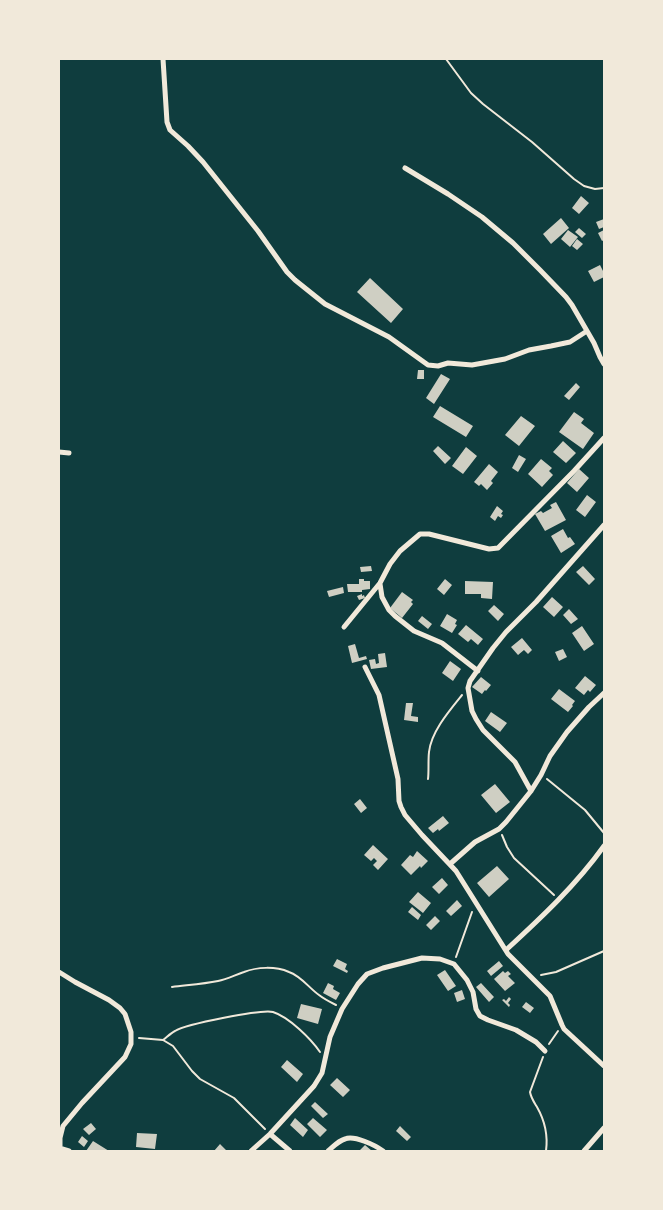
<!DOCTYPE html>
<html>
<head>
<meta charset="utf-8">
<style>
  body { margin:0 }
  #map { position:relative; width:663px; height:1210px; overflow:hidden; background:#0f3d3e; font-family:Helvetica,sans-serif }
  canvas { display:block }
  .frame { position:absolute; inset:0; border:60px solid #f1e9da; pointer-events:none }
</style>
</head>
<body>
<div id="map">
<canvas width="663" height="1210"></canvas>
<div class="frame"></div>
</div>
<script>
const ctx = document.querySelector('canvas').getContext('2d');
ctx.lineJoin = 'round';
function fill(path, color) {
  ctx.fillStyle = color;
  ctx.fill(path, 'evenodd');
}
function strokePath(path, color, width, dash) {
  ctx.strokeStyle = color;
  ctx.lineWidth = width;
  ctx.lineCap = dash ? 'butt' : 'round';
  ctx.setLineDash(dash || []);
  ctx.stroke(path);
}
fill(new Path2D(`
  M581,196L589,203L579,214L572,208Z
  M561,218L569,228L551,244L543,234Z
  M604,219V227L599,229L596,222Z
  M579,228L586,234L582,238L575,232Z
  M568,230L578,237L570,247L561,239Z
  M604,230V240L602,241L598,233Z
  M577,239L583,244L577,250L572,246Z
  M600,265L604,273V277L594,282L588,271Z
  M370,278L403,309L391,323L357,292Z
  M418,370H424V379H417Z
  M441,374L450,379L434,404L426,398Z
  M576,383L580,387L569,400L564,396Z
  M440,406L473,426L466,437L433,417Z
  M574,412L584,419L581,423L594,433L583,449L559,432Z
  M521,416L535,426L519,446L505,435Z
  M563,441L576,453L566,463L553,452Z
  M438,446L451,458L445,464L433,451Z
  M466,447L477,456L463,474L452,466Z
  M519,455L526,459L518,472L512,468Z
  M541,459L552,468L549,471L553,475L542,487L528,474Z
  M489,464L498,472L491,481L493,483L487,490L481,484L479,486L474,482Z
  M579,469L589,478L577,492L567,483Z
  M587,495L596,502L585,517L576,510Z
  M556,502L566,520L545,531L535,514L541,511L543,513L552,508L550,505Z
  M497,506L503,511L501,514L503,515L501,518L498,516L495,521L490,517Z
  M563,529L568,538L570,537L575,544L561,553L551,536Z
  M371,566L372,571L361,572L360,567Z
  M583,566L595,579L589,585L576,572Z
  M359,579H364V581H370V589L362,590V592H348L347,584H359Z
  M445,579L452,585L444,595L437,589Z
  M465,581L493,582L492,599L481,598V594H465Z
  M343,587L344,593L329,597L327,591Z
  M402,592L413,600L411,602L413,604L402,618L390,608Z
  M362,594V596L364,595L365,598L359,600L357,596Z
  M552,597L563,607L554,617L543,607Z
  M494,605L504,614L498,621L488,611Z
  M569,609L578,619L571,624L563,615Z
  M447,614L457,620L455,624L457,625L452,633L440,626Z
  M422,616L432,624L428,629L418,621Z
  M466,625L483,639L478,645L471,639L468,642L458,634Z
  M582,626L594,644L584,651L572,633Z
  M522,638L532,650L528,654L524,650L518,655L511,647Z
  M355,644L359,658L366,656L367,659L352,663L348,646Z
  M563,649L567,657L559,661L555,652Z
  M385,653L387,667L371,669L369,660L375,659L376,664L379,663L378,654Z
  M450,661L461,669L453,681L442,673Z
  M585,676L596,685L590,692L588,690L584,695L575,688Z
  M481,677L491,685L486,691L485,690L482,694L472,687Z
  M559,689L575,701L572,705L573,706L568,712L551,699Z
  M406,703H413L411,716L418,717V722L404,720Z
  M491,712L507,723L500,732L485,721Z
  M495,784L510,802L496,813L481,795Z
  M360,799L367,808L361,813L354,804Z
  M443,816L449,823L439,831L438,829L433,833L428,828Z
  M373,845L388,859L378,870L373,865L377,861L374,858L371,861L364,855Z
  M417,851L428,861L421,868L420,866L411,875L401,865L410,855L413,857Z
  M497,866L509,879L489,897L477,883Z
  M442,878L448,885L439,894L432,887Z
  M418,892L431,903L423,913L409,902Z
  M457,900L462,906L451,916L446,911Z
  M412,907L421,915L418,920L408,912Z
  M435,916L440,921L431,930L426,925Z
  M337,959L347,964L345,969L348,971L347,973L333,966Z
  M499,961L503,966L491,976L487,971Z
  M445,970L456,986L448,991L437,975Z
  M503,971L505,973L508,971L511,974L508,976L515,983L505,991L494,979Z
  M328,983L334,986L333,989L340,993L336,1000L323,993Z
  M481,983L494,997L489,1002L476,987Z
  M462,990L465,999L457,1002L454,993Z
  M509,997L511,999L508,1003L510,1005L509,1007L502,1000L504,999L506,1001Z
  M526,1002L534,1008L530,1013L522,1007Z
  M301,1004L322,1009L318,1024L297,1018Z
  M287,1060L303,1074L297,1082L281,1067Z
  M337,1078L350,1090L343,1097L330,1085Z
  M315,1102L328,1114L323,1118L311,1106Z
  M295,1118L308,1130L303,1137L290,1125Z
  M313,1118L327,1130L320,1137L307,1124Z
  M91,1123L96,1129L89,1135L83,1129Z
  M400,1126L411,1137L407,1141L396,1131Z
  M137,1133L157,1134L155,1149L136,1147Z
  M82,1136L88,1141L84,1147L78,1142Z
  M93,1141L109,1151H86Z
  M220,1144L227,1151H214Z
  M365,1145L372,1151H359Z`), '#cfcfc3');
strokePath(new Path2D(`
  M446,59L471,93L483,104L532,142L574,179L584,186L595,189L604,188
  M428,779C429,771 428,761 429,752C431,732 449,711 462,695
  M547,779L585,810L604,833
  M502,835L507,847L514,858L554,895
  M456,957L472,912
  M541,975L556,972L604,951
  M172,987C188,985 203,984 218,981C227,979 235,975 244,972C257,967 275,966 289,972C301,976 309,988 319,995C324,999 330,1002 336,1005
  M139,1038L163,1040L173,1046L192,1071L200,1079L234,1098L265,1129
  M163,1040C167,1037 171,1033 175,1031C186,1024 262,1009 273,1012C289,1017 311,1039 320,1052
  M549,1044L558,1031
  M543,1057L530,1092C531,1098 534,1102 537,1107C545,1121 548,1136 546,1151`), '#f1e9da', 2);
strokePath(new Path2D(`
  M163,59L167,122L170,130L188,146L203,162L258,231L287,272L295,280L325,304L389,337L428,365L438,366L448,363L472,365L505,359L529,350L551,346L570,342L587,331
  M405,168L448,194L482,217L513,243L540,270L566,297L572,305L594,343L600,357L604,364
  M59,452L69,453
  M380,584L382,597L389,610L395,616L414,631L442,643L478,671
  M344,627L380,583L390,564L400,551L420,534H429L489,549L498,548L574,471L604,438
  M365,667L379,695L398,779L399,801L401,807L405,815L422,835L456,871L508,954L550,996L562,1025L564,1029L604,1066
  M531,791L515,762L483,730L476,719L472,711L468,688L470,681L493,648L506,632L536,602L604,525
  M450,864L475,842L499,829L506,822L531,791L541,775L550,756L567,732L589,707L604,693
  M506,950C542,917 576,885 604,846
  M59,972L75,982L109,1000L120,1008L125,1014L131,1032V1044L125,1057L82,1103L63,1126L60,1138V1148
  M270,1134L290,1151
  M59,1148L69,1151
  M251,1151L270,1134L314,1086L322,1073L330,1037L342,1009L358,984L367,974L383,968L422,958L440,959L454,964L467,980L473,992L476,1009L480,1016L488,1020L516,1030L536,1042L545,1051
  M328,1151C333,1147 338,1141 345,1139C354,1135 375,1145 383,1151
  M584,1151L604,1128`), '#f1e9da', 5);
</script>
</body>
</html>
